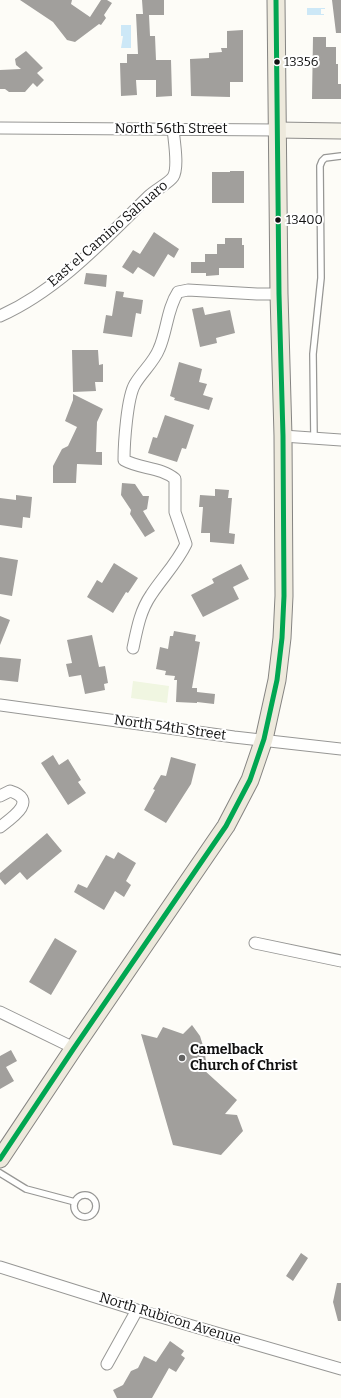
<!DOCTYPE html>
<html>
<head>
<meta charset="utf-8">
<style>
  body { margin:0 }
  canvas { display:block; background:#fdfcf7 }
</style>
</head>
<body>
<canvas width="341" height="1398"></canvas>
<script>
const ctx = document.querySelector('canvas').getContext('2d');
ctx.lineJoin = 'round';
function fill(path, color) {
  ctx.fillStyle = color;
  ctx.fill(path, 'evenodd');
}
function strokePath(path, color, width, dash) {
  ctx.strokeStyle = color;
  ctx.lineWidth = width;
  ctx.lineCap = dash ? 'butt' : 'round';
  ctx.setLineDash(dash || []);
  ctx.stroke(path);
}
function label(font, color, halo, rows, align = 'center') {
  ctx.font = font + ' Bitter,serif';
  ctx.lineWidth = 4;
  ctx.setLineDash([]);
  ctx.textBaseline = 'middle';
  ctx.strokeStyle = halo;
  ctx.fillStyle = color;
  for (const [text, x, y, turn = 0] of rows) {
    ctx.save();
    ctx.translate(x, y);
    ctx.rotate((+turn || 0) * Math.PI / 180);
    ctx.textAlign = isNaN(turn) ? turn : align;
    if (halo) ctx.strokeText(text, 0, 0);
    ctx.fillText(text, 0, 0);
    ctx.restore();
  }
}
fill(new Path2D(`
  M133,681L169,686L167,703L131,698Z`), '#f0f6e1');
fill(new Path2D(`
  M307,8H325V9H321V14H324V15H307Z
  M121,25H131V48H121L123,36H121Z`), '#cde8f7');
fill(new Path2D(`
  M20,0H72L71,4L90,17L101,0H107L112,3L104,15L106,18L101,25L99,24L75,42L67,40L53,22Z
  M142,0H164V15H149L150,36H155L156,60H171L172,96L156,97V80H136L137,95L121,96L120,63H127V54H138L136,14H143Z
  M332,0H341V33H336Z
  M243,30V82H230V97L191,96L190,59L209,58V53L222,52L221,48H227V31Z
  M313,37H326V47H336V64H338V84H341V99H312Z
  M26,51L43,68L37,73L44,80L37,87L33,83L25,92H9L5,89H0V70L21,69L16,65L15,59Z
  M230,171H244V203H212V172H230Z
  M154,232L179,249L174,258L168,254L154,277L138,267L133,274L122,267L133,250L140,254Z
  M225,238H242V245H244V268H219V275L206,276V273H191V262H205V254H217V244H225Z
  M86,273L107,275L106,287L84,284Z
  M116,291L124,292L123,297L143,300L141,314L136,313L132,337L103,333L106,315L112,316Z
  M203,307L205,315L230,310L235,333L216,338L217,343L200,347L192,309Z
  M72,350H98L99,365L103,364V382H95L96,391L73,392Z
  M179,362L202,369L199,382L207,384L203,395L213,398L209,410L174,400L175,398L170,396Z
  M73,394L103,409L97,422L96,452H102V465L77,464L76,483H53V466L62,449L68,446L77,427L65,421L73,400Z
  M165,415L194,425L186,449L182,448L177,462L148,453L153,437L157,438Z
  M122,483L135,484L143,496H149L147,509L143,511L155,531L145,537L130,514L131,510L121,495Z
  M215,489L229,490L228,498H232L229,533L235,534L234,544L210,542V533H201L203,507H199L200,495L215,496Z
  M16,495L32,497L30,518L23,517L22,528L0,525V498L16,500Z
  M0,557L18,560L12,596L0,594Z
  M114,563L138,578L128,593L126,592L113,613L87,597L97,580L102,583Z
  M241,564L249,579L233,587L239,599L203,617L191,595L214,583L212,579Z
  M0,616L10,620L0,645Z
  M174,631L196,635L195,641L200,642L192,688H197V692L215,694L214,704L197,702V703L176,702L177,680H174L175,676L165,675L166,671L156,669L160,647L168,649L170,636H173Z
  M92,635L99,667L105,666L108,683L104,684L105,690L85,694L81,675L69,677L66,664L72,663L67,640Z
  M0,657L21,659L18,682L0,680Z
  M53,755L59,765L68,759L81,780L78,782L86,793L68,805L41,763Z
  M171,757L196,764L191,784L166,823L144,810L155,790L153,789L161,775L166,776Z
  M47,833L62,851L27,880L20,872L5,885L0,879V873Z
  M118,852L136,863L126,881L131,885L124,897L115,891L104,910L74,892L78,884L87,888L106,855L114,859Z
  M55,938L77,951L51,995L29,982Z
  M192,1025L200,1036L204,1049L206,1061L204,1070L237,1100L225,1114L237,1115L243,1131L221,1155L173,1145L141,1034L157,1038L163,1027L183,1034Z
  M11,1050L17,1061L6,1067L14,1081L0,1089V1056Z
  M301,1253L308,1258L293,1281L286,1276Z
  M337,1283H341V1321H338L333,1302Z
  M170,1341L184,1351L181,1355L185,1358L176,1372L169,1368L152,1398H117L113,1390L123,1385L131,1371L138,1368L144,1356L156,1362Z`), '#a19f9c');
const service = new Path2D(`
  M314,438L313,354L321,278L320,166L322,161L325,158L341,156
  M0,1173L26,1189L75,1202
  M74 1206a11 11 0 1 1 22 0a11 11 0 1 1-22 0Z`);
const minor = new Path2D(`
  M0,128L277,130
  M0,316C58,290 104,240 149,196C155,190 169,183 173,177C179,168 174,140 173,129
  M283,436L341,440
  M133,648C137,629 140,611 151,595C162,578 177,563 186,544L175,512V479C161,467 140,469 124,460C124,444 127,397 135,384C142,372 154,362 159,349C167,331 167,309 178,292L188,290L257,294H279
  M0,705L234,737L341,749
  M0,796L10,791C39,800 12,818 0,827
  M255,943L341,961
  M0,1012L74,1048
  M0,1267L137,1310L341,1369
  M107,1364L137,1310`);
const secondary = new Path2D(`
  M277,130L341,131`);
const primary = new Path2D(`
  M0,1159L74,1048L226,826L250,780L264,739L277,680L282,638L284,596L283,436L279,294L276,0`);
strokePath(service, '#979795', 8);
strokePath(minor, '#979795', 13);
strokePath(secondary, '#8e8d8b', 17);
strokePath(primary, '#858482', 19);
strokePath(service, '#fffffe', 5.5);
strokePath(minor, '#fffffe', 11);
strokePath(secondary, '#f6f4eb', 15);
strokePath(primary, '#ede9dc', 17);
strokePath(new Path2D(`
  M0,1159L74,1048L226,826L250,780L264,739L277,680L282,638L284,596L283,436L279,294L276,0`), '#00a651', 5);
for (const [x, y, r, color] of [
  [277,62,3.5,"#111"],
  [278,220,3.5,"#111"],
  [182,1058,4,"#646362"]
]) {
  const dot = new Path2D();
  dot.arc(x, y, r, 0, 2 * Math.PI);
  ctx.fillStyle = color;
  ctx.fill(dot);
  strokePath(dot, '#fff', 1.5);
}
label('13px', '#111', '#fff', [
  ["13356",284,62],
  ["13400",286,220]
], 'left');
label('14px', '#111', '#fff', [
  ["North 56th Street",171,129],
  ["East el Camino Sahuaro",108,234,-41],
  ["North 54th Street",170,728,8],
  ["North Rubicon Avenue",170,1319,17]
]);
label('bold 14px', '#111', '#fff', [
  ["Camelback",190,1050],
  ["Church of Christ",190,1066]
], 'left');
</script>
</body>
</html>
